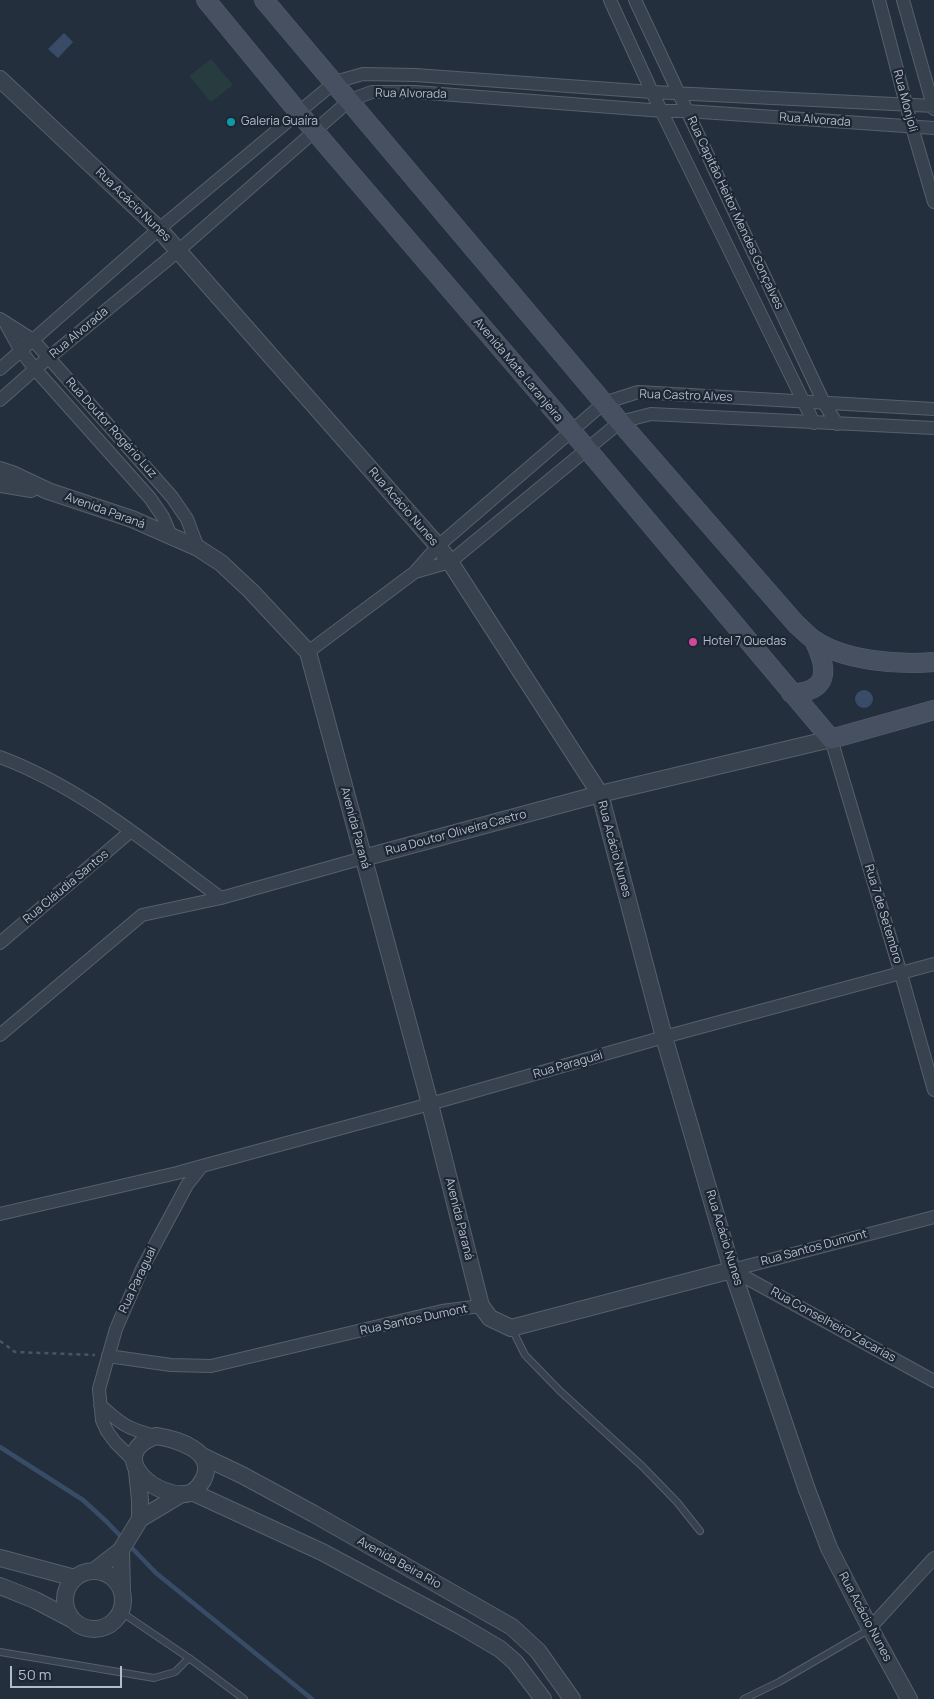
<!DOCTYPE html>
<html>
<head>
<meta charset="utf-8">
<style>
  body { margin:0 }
  #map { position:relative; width:934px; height:1699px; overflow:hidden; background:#242f3e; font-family:Manrope,sans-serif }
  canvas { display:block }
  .scale { position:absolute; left:10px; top:1666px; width:112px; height:22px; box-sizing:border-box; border:2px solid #b4bcc9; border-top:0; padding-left:6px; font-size:15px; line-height:18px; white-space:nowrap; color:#b4bcc9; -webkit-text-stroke:4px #1d2633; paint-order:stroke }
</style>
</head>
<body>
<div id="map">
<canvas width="934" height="1699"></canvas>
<div class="scale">50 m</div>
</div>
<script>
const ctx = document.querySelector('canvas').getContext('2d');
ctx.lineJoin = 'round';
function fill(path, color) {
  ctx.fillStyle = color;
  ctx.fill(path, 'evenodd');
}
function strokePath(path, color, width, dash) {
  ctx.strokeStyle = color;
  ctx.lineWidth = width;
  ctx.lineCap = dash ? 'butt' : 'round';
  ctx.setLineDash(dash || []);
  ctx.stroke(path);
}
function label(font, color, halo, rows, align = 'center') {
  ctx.font = font + ' Manrope,sans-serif';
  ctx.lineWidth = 4.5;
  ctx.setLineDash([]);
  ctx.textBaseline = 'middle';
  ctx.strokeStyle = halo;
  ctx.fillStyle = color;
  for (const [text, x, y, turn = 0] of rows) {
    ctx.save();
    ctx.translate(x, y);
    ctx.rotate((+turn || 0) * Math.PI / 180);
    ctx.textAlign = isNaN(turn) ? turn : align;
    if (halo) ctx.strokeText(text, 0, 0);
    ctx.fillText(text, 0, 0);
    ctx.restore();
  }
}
fill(new Path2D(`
  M211,59L233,85L211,102L189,76Z`), '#263c3f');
fill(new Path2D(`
  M64,33L73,42L58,58L48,49Z
  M855 699a9 9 0 1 1 18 0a9 9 0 1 1-18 0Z`), '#394c67');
strokePath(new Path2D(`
  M0,1447L83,1500L106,1521L156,1573L312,1699`), '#394c67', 4.5);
const service = new Path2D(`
  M512,1329L525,1355L560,1391L642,1466L677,1502L700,1531
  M121,1612L189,1658L244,1699
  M0,1652L154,1678L175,1672L189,1658
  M744,1699L779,1682L870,1629`);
const minor = new Path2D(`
  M610,0L652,92L814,423
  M635,0L824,403L837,424
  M879,0L912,127L934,202
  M903,0L934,109
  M0,319L33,340L172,497L187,519L198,548
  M7,326L21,351L35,369L150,498L163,517L171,536
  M0,369L159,229L335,82L363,74L415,75L652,92L934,106
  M0,400L35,369L178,251L350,100L372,92H415L663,111H687L934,128
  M415,572L450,562L620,422L651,414L934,428
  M308,652L415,572L438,546L604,403L638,392L934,409
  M831,739L901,974L934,1090
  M0,757C83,788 150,846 221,898L363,858
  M0,943L131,831
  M0,1035L142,915L221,898
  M0,1214L177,1173L202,1166
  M732,1270L934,1381
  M732,1270L934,1217
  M108,1356L171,1365L211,1366L442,1311L481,1306
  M100,1405C121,1424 127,1429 156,1436
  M133,1460L115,1442L107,1431L102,1420L99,1389L116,1329L142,1269L187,1185L202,1166L430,1104L664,1037L934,964
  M870,1628L934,1558`);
const tertiary = new Path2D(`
  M0,79L159,229L438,546L450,562L600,794L664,1037L732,1270L806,1487L829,1548L870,1628L909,1699
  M0,470L12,474L48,491L132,519L198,548L221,563L251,591L308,652L430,1104L481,1306L490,1318L511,1328L732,1270
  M0,484L31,489
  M363,858L600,794L831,739
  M156,1436C176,1439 218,1451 203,1480C200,1485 196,1491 190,1493C158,1502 103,1455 156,1436Z
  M202,1456L242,1475L314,1514L512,1627L538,1651L572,1699
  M137,1471L140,1500V1519
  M192,1492L322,1552L461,1626L500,1649L515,1662L543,1699
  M121,1550L122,1592
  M0,1558L75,1578
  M94,1571L121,1550L140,1519L180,1495
  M65 1600a29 29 0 1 1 58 0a29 29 0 1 1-58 0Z
  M0,1586L35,1600L73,1620`);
const secondary = new Path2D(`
  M206,0L299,113L587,449L831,739L934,710
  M264,0L620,422L796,624C802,629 807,635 814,640C844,661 898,665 934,662
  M791,693C796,693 802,693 807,691C833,683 822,657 814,640`);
strokePath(service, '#565f6c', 8);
strokePath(minor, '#565f6c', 14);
strokePath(tertiary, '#565f6c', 18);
strokePath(secondary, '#565f6c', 20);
strokePath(new Path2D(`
  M0,1341L15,1352L95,1355`), '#44595c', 2.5, [4, 4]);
strokePath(service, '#38414e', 6);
strokePath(minor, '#38414e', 12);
strokePath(tertiary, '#38414e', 16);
strokePath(secondary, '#465061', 19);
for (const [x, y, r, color] of [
  [231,122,5,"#0f9aa8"],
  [693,642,5,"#d1479c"]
]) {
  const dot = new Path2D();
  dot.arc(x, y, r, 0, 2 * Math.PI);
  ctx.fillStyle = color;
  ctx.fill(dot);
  strokePath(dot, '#1d2633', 2);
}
label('12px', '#b4bcc9', '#1d2633', [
  ["Rua Alvorada",411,94,1],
  ["Rua Monjoli",905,101,75],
  ["Rua Alvorada",815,120,4],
  ["Rua Acácio Nunes",133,205,44],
  ["Rua Capitão Heitor Mendes Gonçalves",735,213,65],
  ["Rua Alvorada",79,333,-40],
  ["Avenida Mate Laranjeira",518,370,50],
  ["Rua Castro Alves",686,396,2],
  ["Rua Doutor Rogério Luz",111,428,48],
  ["Rua Acácio Nunes",403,507,49],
  ["Avenida Paraná",105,511,20],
  ["Avenida Paraná",355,828,75],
  ["Rua Doutor Oliveira Castro",456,833,-15],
  ["Rua Acácio Nunes",614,849,75],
  ["Rua Cláudia Santos",66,887,-40],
  ["Rua 7 de Setembro",883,914,73],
  ["Rua Paraguai",568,1065,-16],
  ["Avenida Paraná",459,1219,76],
  ["Rua Acácio Nunes",724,1238,73],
  ["Rua Santos Dumont",814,1248,-15],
  ["Rua Paraguai",138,1280,-65],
  ["Rua Santos Dumont",414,1320,-12],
  ["Rua Conselheiro Zacarias",833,1325,29],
  ["Avenida Beira Rio",399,1563,29],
  ["Rua Acácio Nunes",865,1617,62]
]);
label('12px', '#b4bcc9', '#1d2633', [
  ["Galeria Guaíra",241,122],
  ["Hotel 7 Quedas",703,642]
], 'left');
</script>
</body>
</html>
